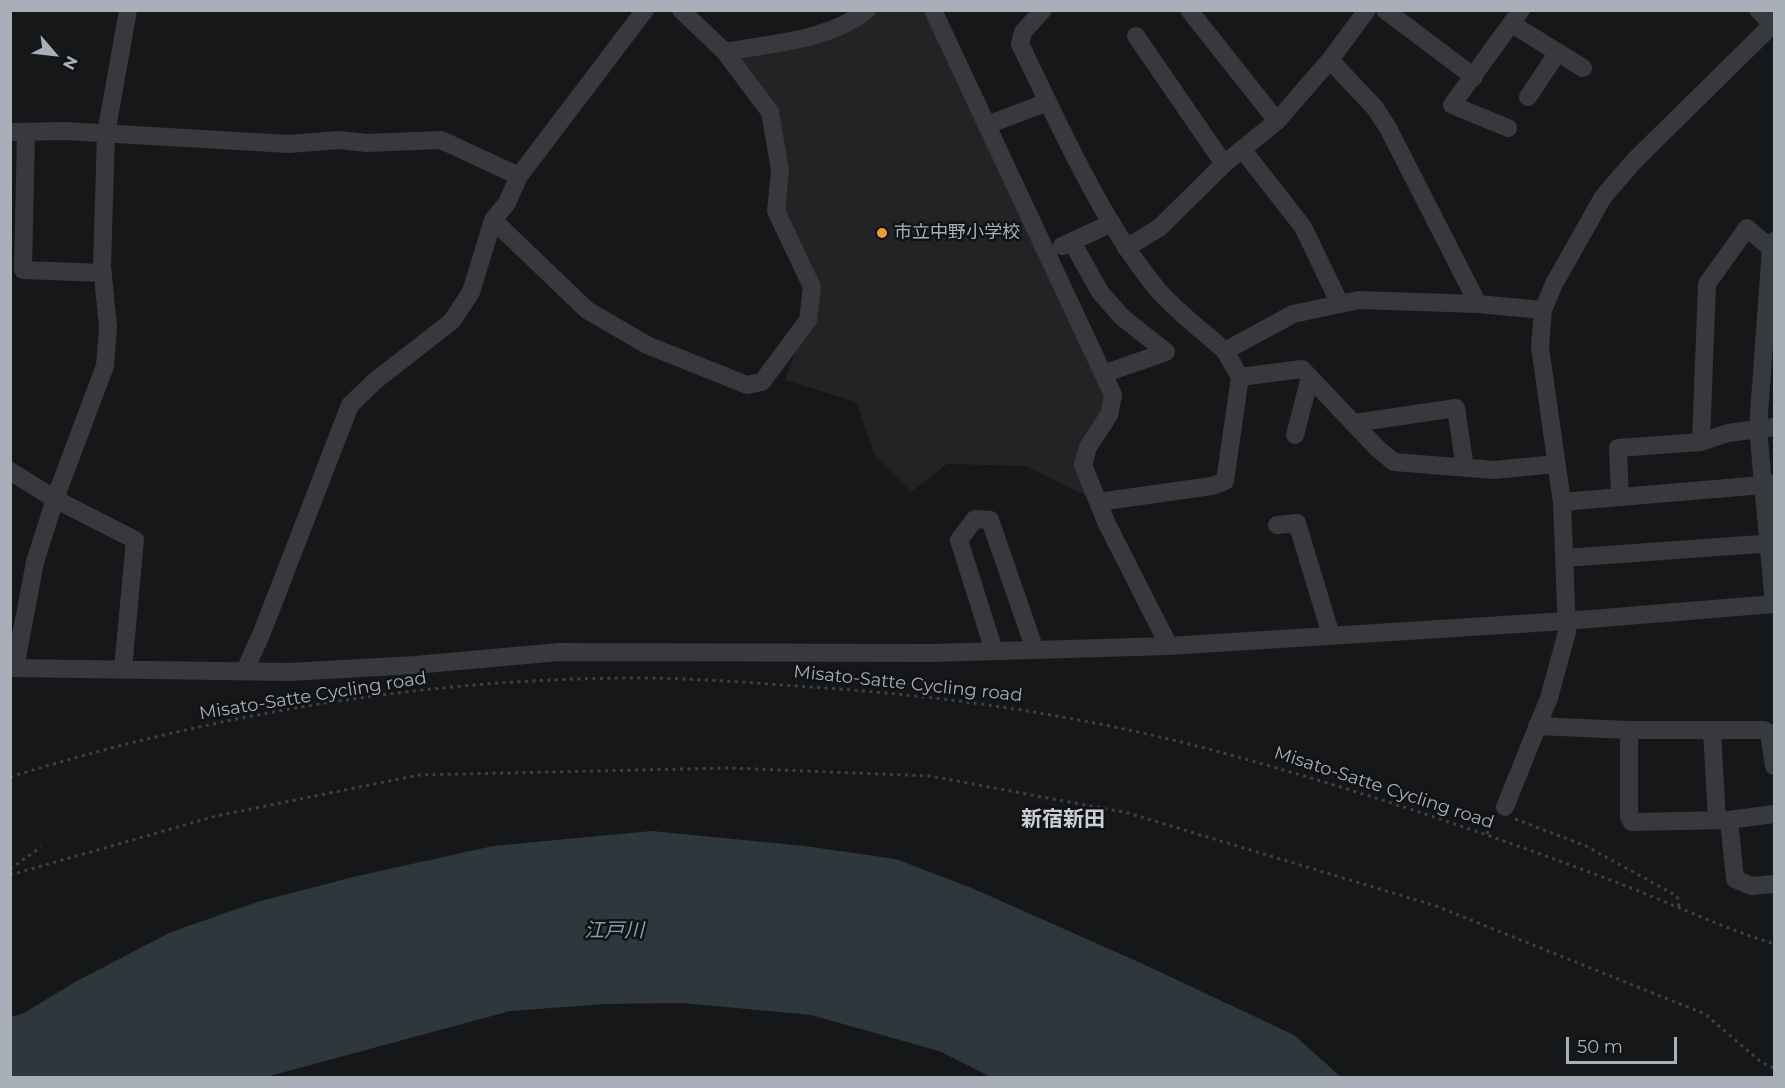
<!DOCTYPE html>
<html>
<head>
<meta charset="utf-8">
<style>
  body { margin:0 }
  #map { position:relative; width:1785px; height:1088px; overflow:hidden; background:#161718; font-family:Montserrat,sans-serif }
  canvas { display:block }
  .frame { position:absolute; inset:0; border:12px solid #a9afb8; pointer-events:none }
  .north { position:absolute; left:24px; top:24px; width:60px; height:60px; -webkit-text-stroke:4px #111213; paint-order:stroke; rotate:118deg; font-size:16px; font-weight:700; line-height:24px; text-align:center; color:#a9afb8 }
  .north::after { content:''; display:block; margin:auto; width:21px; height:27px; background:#a9afb8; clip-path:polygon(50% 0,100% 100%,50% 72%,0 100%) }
  .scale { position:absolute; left:1566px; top:1037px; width:111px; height:27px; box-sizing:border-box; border:3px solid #a9afb8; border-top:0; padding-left:8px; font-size:18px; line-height:21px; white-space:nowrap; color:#a9afb8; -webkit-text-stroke:4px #111213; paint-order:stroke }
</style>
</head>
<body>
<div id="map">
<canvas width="1785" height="1088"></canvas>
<div class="frame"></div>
<div class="north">N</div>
<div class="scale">50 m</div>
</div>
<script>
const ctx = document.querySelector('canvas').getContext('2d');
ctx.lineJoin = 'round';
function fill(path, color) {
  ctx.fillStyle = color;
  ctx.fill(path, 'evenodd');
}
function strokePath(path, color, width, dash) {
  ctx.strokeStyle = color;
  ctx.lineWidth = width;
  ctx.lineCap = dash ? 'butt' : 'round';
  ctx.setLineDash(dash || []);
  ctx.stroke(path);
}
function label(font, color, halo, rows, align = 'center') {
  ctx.font = font + ' Montserrat,"Noto Sans JP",sans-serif';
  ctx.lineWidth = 5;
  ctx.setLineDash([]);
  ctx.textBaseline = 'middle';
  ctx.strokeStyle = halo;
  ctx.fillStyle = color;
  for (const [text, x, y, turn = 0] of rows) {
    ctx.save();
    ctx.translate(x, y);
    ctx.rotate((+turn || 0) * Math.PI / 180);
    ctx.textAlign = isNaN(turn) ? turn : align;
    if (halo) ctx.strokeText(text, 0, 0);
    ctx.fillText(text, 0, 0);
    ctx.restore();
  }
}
fill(new Path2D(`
  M867,11H933L1113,395L1088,447L1098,502L1026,466L947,464L911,492L875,456L856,402L785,380L808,320L811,287L776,211L770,113L725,52L832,32Z`), '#222325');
fill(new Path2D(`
  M652,831L805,846L896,859L974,889L1143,964L1294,1035L1341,1077H991L939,1051L811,1015L683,1003L605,1004L510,1011L266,1077H11V1017L24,1013L75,982L171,932L257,902L353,877L493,846Z`), '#2d373c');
strokePath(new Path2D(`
  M10,777C213,714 426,678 638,678C696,678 754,683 811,687C964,697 1112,720 1259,763C1376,796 1491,835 1605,878C1662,899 1717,926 1774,944
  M1515,819L1586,846L1677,896L1679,907
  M1487,834L1493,816
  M10,869L41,847
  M10,875L216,816L419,775L729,768L930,776L1128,813L1436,906L1705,1014L1761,1062L1774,1068`), '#3d4044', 3, [3, 4.5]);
strokePath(new Path2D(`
  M933,10L1113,395L1109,415L1088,447L1083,465L1107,524L1169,646
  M1043,10L1023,32L1020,44C1059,124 1102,223 1158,290C1177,312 1203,331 1225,351L1293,314L1359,300L1478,304
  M1189,10L1277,121
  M1385,10L1474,77
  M1758,10L1774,26
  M1512,24L1583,68
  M1136,36L1224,164
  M725,52C772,43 828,41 867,10
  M1330,60L1375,108L1388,128L1478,304L1543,310
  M1528,97L1558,52
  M987,125L1048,102
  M1508,128L1452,105L1521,10
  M10,132L65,131L289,144L339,140L367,143L441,140L519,176
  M26,132L23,270L103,273
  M1242,149L1303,227L1340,304
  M493,220L587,310L647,345L747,385L762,382L808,320L812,287L776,211L780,170L770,112L725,52L681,10
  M1072,242L1100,292L1122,317L1166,352L1103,374
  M1062,246L1112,223
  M1126,248L1159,228L1224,164L1277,121L1330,60L1367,10
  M1240,377L1302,369L1377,448L1394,462L1494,470L1556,464
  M1354,423L1456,408L1465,468
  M1295,435L1310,377
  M1701,442L1728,433L1774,427
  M10,471L55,499L135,540L123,669
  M1620,497L1618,448L1701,442L1707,284L1747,228L1774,251
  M1098,502L1212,486L1225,481L1240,377L1225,351
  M1562,502L1774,484
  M1277,525L1297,523L1331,635
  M1565,558L1774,543
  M1774,604L1758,428L1771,247L1774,241
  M994,651L959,540L975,519L990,520L1035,650
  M10,668L289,672L415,665L559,652L932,653L1169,646L1566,621L1774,604
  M15,668L35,562L55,499L105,366L108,327L102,266L106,134L128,10
  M245,670L261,635L350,405L375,381L452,321L471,292L493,220L507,203L519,176L645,10
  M1537,726L1629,730H1764L1769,733L1774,766
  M1629,730V817L1632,822L1729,820L1774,814
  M1712,731L1717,820
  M1505,807L1549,698L1567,632L1562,502L1540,347L1543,310L1554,284L1603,197L1635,160L1774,23
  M1729,820L1735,879L1751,886L1774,884`), '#37393d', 18);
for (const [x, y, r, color] of [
  [882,233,6,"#ef9838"]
]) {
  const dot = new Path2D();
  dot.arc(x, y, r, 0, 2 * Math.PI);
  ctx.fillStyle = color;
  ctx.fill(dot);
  strokePath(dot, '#111213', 2);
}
label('18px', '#a9afb8', '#111213', [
  ["市立中野小学校",894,233]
], 'left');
label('18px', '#a9afb8', '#111213', [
  ["Misato-Satte Cycling road",908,684,6],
  ["Misato-Satte Cycling road",313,696,-9],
  ["Misato-Satte Cycling road",1384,788,18]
]);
label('italic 20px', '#80a2b2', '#111213', [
  ["江戸川",614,931]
]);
label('bold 21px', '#caced4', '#111213', [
  ["新宿新田",1063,820]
]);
</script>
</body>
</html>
